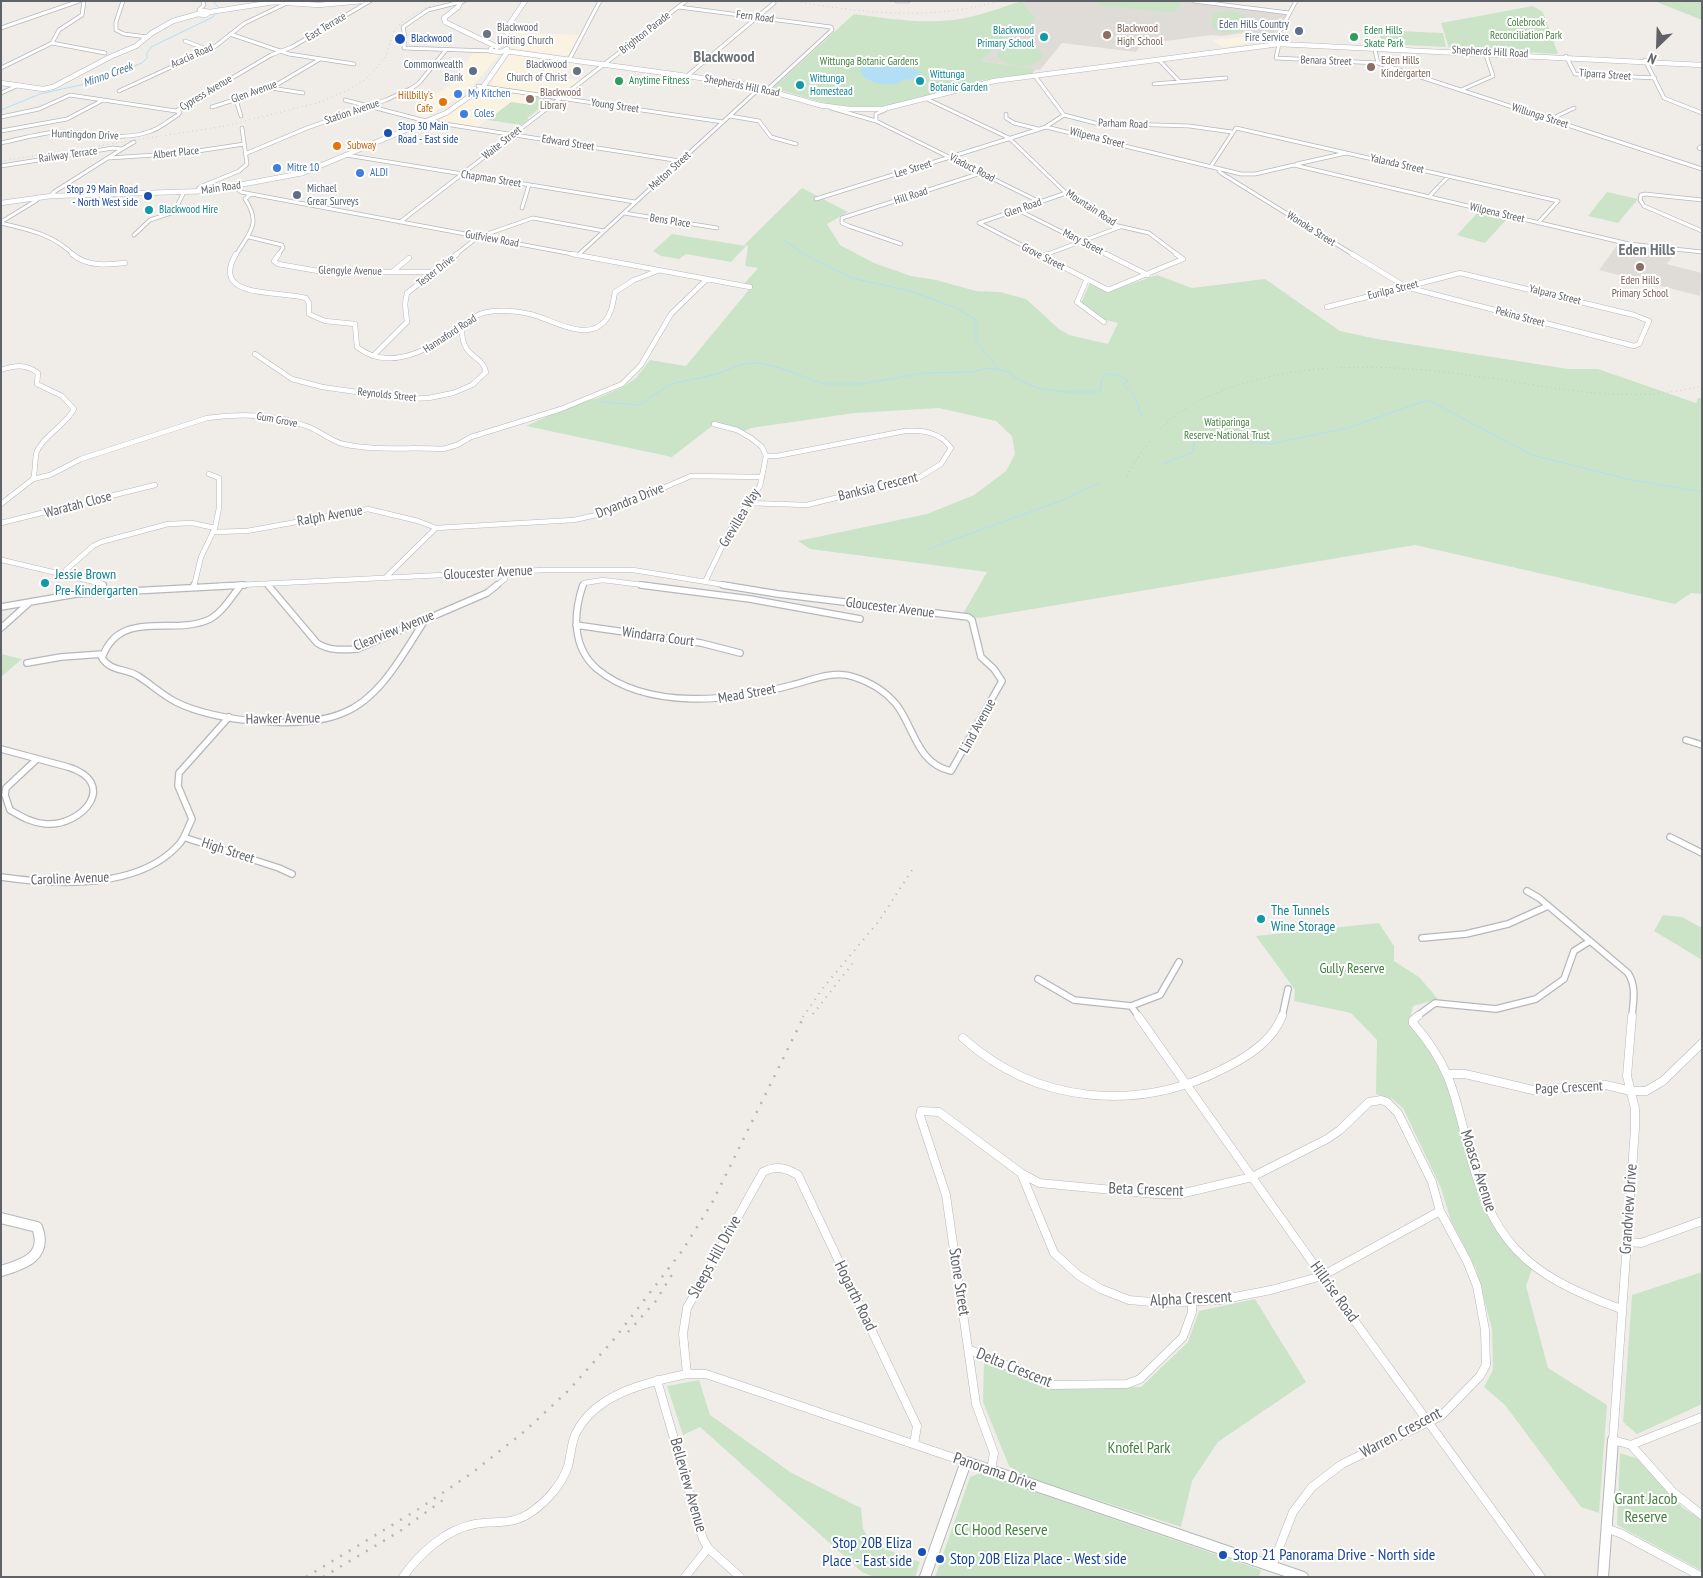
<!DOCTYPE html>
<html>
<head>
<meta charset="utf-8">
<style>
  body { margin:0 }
  #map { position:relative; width:1703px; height:1578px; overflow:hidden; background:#f0ede8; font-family:"PT Sans Narrow",sans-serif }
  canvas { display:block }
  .frame { position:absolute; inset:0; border:2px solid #5f6367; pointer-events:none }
  .north { position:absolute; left:1633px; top:20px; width:50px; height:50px; -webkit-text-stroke:4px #fff; paint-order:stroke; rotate:204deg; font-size:14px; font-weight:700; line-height:20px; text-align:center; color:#5f6367 }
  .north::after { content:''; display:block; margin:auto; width:18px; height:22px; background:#5f6367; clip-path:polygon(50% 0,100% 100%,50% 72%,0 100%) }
</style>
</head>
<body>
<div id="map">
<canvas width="1703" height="1578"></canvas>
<div class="frame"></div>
<div class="north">N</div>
</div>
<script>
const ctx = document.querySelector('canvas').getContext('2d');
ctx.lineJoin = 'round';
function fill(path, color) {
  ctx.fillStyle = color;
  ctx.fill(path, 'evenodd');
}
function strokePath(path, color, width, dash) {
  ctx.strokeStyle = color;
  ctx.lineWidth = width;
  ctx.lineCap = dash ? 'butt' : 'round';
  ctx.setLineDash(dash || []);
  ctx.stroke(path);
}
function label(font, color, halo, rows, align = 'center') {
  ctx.font = font + ' "PT Sans Narrow",sans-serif';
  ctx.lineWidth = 4;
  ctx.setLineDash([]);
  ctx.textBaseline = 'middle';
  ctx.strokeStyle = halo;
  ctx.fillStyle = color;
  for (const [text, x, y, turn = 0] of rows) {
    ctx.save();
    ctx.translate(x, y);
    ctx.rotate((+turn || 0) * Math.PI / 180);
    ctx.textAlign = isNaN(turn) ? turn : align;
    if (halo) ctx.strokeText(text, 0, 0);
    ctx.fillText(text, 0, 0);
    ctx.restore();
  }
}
fill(new Path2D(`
  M510,33L580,35L568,55L565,56L510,48Z
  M1253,35L1270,36L1268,40L1223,47L1213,40Z
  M474,52L497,53L499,55L469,90L423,119L412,116L423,111L414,108L449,86Z
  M510,54L578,63L559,77L581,81L561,96L490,86L489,85Z
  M489,89L536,96L525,104L511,102L477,127L440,120L484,90Z`), '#fbf3e2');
fill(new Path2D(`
  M1022,1H1181L1286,14L1274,35L1249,32L1221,36L1212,35L1142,44L1136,52L1062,43L1040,70L982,61L1013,28L1036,18Z
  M1618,244L1676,252L1667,264L1702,273L1700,296L1599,270Z`), '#dfdcd7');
fill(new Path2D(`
  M1022,1L1036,18L1027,29L1013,28L982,61L1036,69L1032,74C1015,76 996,77 979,81C939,91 901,109 859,107C829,107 802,96 773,88L854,14C891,19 933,26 970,17C988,13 1005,6 1022,1Z
  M1100,1H1183L1174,13L1097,5Z
  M1654,1H1702V20Z
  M1533,6L1543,12L1558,54L1449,48L1441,23Z
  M1224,11L1237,12L1244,15V29C1235,35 1221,34 1212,28V14Z
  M1378,30L1443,33L1446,47L1382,44Z
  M1009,45C1020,44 1039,44 1043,56C1034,71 1008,68 997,57V53L1003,47Z
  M536,96L553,99L527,118L529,119L521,125L488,120L511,102L525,104Z
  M802,188L848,212L827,224L840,245L874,263L911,276L936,280L976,291L1000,292L1026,299L1059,329L1069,335L1108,344L1118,323L1102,319L1081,303L1090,283L1107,292L1157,275L1192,288L1265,279L1340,331L1377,339L1569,369H1598L1696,403L1698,398H1702V594L1691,593L1675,604L1415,545L979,618L963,614L987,572L810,549L798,541L927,514L974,495L1006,471L1015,454L1012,436L996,421L939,408L855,413L751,428L745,431L716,423L672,457L526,426L575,404L598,398L623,387L636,378L650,360L686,366L752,286L744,284L758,268L745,266L748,246L744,245Z
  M1607,192L1638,199L1618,223L1588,216Z
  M1479,211L1508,218L1485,243L1457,235Z
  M672,234L746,246L731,262L686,254L679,259L661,256L653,251Z
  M1,654L22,659L1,677Z
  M1663,915L1682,917L1702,928V960L1654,931Z
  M1379,923L1394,946V961L1419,977L1438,999L1413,1006L1409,1023L1423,1038L1451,1087L1469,1164L1481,1205L1506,1242L1532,1269L1526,1286L1548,1368L1607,1405L1599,1513L1581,1507L1505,1405L1484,1387L1493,1370L1492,1329L1476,1269L1451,1221L1441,1188L1403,1108L1392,1099L1376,1094L1377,1040L1351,1013L1294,1001L1295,990L1256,936Z
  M1702,1272V1404L1637,1434L1623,1422L1632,1295Z
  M1255,1299L1306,1382L1218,1442L1192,1481L1181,1527L1024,1476L1009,1466L983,1402L984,1360L1047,1389L1141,1387L1188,1342L1199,1311Z
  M699,1380L710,1415L790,1472L861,1508L863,1529L872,1544L920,1562L915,1577H874L862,1572L700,1427L683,1435L667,1386Z
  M1620,1453L1638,1459L1683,1508L1702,1519V1571L1617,1525Z
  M980,1473L1261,1570L1259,1577H935L970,1477Z`), '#cbe4c8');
fill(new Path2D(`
  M871,60L921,71L922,72L913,80L901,79L902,81C892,87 877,85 867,79C861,75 865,74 859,71Z`), '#b2dff6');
strokePath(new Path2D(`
  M1,110L40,94L89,83L142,63L147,58V53L151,47L213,17L219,8L213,1
  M785,241L805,255L852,278L910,291L956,308L976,320V342L999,369
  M599,402L639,405L671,384L717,374L742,364L759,363L780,368L824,384H861L924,373L972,372L988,368L1010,372L1015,378L1037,388L1066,392H1100L1102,379L1107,374L1118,375L1128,380L1123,384L1135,396L1142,416
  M1198,432L1206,435
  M1163,464L1193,452L1195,438L1206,435L1271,444L1347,428L1428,400L1532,455L1631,480L1702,492
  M928,549L1060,501L1099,483`), '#b2dff6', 1);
const streetFar3 = new Path2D(`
  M84,1L82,15L59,30L52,43L105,53
  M123,1L116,22V30L124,34L147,37
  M203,1L204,5L199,10L203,11
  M464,1L428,10L403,27L405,36L404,48L491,51
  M897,1H908
  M1194,1L1289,13
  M1296,1L1275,40L1279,44L1276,58L1378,63L1702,169
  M679,7L831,27L832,30L768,89
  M1,28L79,1
  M230,34L289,54L354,64
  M185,41L209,50
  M1374,46L1378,63
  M1566,56L1575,74L1655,78
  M569,60L600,1
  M1159,60L1179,81
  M1645,60L1664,98L1702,113
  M1,68L52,43
  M687,76L774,3
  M1035,76L1064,115L1095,123L1189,126L1232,132
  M1154,84L1226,78
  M478,86L723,122
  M271,88L303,93
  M1461,90L1493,76L1485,52
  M119,91L213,48L245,23L287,3
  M1,93L19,85
  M927,99L1009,138L1066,193L1114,225L1149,233L1178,255
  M236,100L241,116
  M345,100L426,121L680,161
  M212,107L271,88L320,59
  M831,108L876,121L1040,202
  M1006,114V118L1014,123L1038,129
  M730,116L759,121L771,137L796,144
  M1,117L39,109L70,95L176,111
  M1551,119L1574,108
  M876,121V114L885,110
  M1047,126L1064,115
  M1,131L67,119L103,100
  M1,143C20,139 39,133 58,132C90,131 121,143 151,131C161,128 169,120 178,115L180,112L176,111L271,55L292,47L370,1
  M1702,146L1699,148L1702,149
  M245,154L307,128L386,100L412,88L419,83L446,50
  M346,155L635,202
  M109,158L185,153L244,144
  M1297,164L1346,153
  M1,166L113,148L122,149L134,142
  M1211,166L1236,128L1558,201
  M1221,169L1219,171L1221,173L1354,255
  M1440,185L1449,176
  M235,187L241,192L251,194L578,255
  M196,192L200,187L239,171L247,164L242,128
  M51,196L54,192L122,149
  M1429,197L1438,187
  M816,199L1046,127L1241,174H1255L1294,165L1629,244L1702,252
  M1702,200L1645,194L1641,195L1640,200L1644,206L1702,231
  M522,208L529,185
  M1018,210L1108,255
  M624,213L717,228
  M1,222L37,200L38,197
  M400,222L686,1
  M1,223C30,230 52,234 74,255
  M979,223L1041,255
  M979,223L1066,193
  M1538,223L1558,201
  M134,235L150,220L174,212L184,192
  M249,237L282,245L283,248L278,255
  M485,238L490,233L533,218L604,231
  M901,244L849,226L842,223V218L981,173
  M236,255C249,233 262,224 245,199L251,194
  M455,255L478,237
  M578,255L761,87
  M1045,255L1120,227`);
const streetFar2 = new Path2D(`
  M72,254C88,267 106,265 125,263
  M236,254C209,300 280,290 306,298L309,303V314L325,321L355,324L357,347C387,371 425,352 452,333C463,325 474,314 488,312C502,309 516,311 530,314C552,319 586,343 605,321C612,313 613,302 615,292L634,280L660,270
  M279,254L274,261L278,264L324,272H434
  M572,254L750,287
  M1038,254L1108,290L1183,259L1176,254
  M1106,254L1148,275
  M1352,254L1406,287
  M1042,256L1048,254
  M392,272L409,258
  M1460,273L1634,315L1649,321L1639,344L1634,346L1406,287Z
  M1087,279L1077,302L1104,322
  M1327,307L1406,287
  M255,354L292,379L322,387L406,399L429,398L453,393L472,385L486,372C482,354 463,359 462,332L456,330
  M373,356L407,322L405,304L407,293L457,254
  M1,370C15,365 26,364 38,373L37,384L62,396L74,409C65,426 45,434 37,451C34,460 36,470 33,479
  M749,503L807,505L920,477L941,464L951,448C940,432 923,430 905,431L777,456H766
  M1,504L33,479L50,475L81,459L207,418C241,413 277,414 309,427C321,432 331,441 343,444C375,451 410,447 443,449L457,445L471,437L561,409L622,384L641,365L671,314L707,279
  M1,523L155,485
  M436,528L574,520L605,513L691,476L762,477
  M213,532L247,531L368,509L418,521L436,528L386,577
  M2,560L103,584V586
  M68,576L65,574L66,570L93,546L101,542L168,524L192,523L215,528
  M705,582L732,526L760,486L766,456L762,447L751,438L737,430L714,424
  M267,584L269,586
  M194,586L201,557L215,528L219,508V478L209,474
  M219,586L544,570H633L731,586
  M496,586L505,579V572
  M583,586L584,583L603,580L651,586`);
const streetFar1 = new Path2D(`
  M241,585C232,596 223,612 210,619C173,637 120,607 102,658C111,672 126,668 138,676C151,684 162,695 176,702C214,722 303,730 343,713C381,698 404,652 425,620
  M268,585L317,643C329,651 343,650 357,649L487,593L497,585
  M583,585C573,614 572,647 597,669C648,711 733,701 792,685C812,680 833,670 854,677C870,682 885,691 896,704C914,727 917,764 951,771L1002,681L994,669L981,657L972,620L968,617L778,594L723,585
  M641,585L750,599L860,619
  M194,587V585
  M102,592L103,585
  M1,607L76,594L244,585
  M576,625L701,643L740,653
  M1,628L30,602
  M27,663L61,657L103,654
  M1686,740L1702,745
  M1,749L68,767C119,783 83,826 46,824C32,823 22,817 10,810L5,795L6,788L37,759
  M1670,837L1702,853
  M186,838L279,868L292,874
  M1,877C56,885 140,890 180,843C185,837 188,827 192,819L178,786L179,773L229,717
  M1527,891L1539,898L1628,973C1637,987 1633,1002 1632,1017
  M1422,938L1466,934L1508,924L1548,906
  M1038,979L1074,1000L1131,1006L1160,995L1179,962
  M1131,1006L1139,1017
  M1282,1017L1288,989
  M1416,1017L1435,1003L1496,1009L1536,999L1564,979L1574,951L1590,941`);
const street = new Path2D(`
  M1138,1016L1322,1276L1541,1577
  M1418,1016L1413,1020V1023C1448,1063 1454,1090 1466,1139C1491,1242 1522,1273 1621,1309
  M1632,1016L1627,1076L1635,1109V1128L1613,1440L1631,1445L1702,1417
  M963,1038C1036,1104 1138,1113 1225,1068C1247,1057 1273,1041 1282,1016
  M1448,1074H1465L1533,1090L1606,1085L1631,1091H1646L1663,1081L1702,1043
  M1021,1173L1054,1253L1078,1275L1101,1289L1129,1300L1163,1303L1219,1300L1271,1290L1322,1276L1440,1211
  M1627,1242L1641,1243L1702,1221
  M970,1350L1053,1385L1127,1384L1140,1379L1183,1337L1192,1312V1301
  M687,1374H706L966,1462
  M657,1380L703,1539L708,1548L740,1577
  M1631,1445L1673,1492L1702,1515
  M991,1470L994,1453L976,1404L946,1195L920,1116L921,1111L939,1112L1021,1173L1039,1183L1155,1194H1180L1252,1177L1327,1139L1340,1130L1369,1102L1381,1100L1387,1102L1398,1113L1432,1182L1440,1211L1467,1261L1477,1286L1485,1330L1486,1365L1480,1376L1441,1416L1342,1464L1312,1487L1293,1512L1272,1566
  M1606,1528L1622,1534L1702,1577
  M403,1577C419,1554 446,1529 475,1524C497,1520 510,1526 530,1513C546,1502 562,1485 568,1466C571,1455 571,1443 576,1433C596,1393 648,1382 687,1374L683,1334L687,1308L763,1172C776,1165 786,1168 798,1175L917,1426L914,1444
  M685,1577L708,1548`);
const secondaryFar1 = new Path2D(`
  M461,1L458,7L444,18L445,22L497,47
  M203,11L210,12L205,15L198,14Z
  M210,12L274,2L319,5L362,1
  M497,47L505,42L508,26L525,1
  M491,49V51L501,52L507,49
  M505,51L745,84L823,106
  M1,83L43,89L53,87L110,57L136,46L152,33L173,21L198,14
  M819,105L849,109H883L994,81L1279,44L1702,65
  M1,203L51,196L207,191L303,173L446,113L483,87L506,54`);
const secondary = new Path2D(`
  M1,1218L37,1227C48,1256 25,1264 1,1271
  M925,1577L966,1462L1303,1577
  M1603,1577L1613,1440`);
strokePath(streetFar3, '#b5b8bb', 4.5);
strokePath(streetFar2, '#b5b8bb', 5.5);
strokePath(streetFar1, '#b5b8bb', 8);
strokePath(street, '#b5b8bb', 9);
strokePath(secondaryFar1, '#b4b7bb', 5.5);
strokePath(secondary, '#b4b7bb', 12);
strokePath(streetFar3, '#fff', 3);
strokePath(streetFar2, '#fff', 4.5);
strokePath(streetFar1, '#fff', 5.5);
strokePath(street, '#fff', 8);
strokePath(secondaryFar1, '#fff', 4.5);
strokePath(secondary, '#fff', 10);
strokePath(new Path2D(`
  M792,1C866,13 927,21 1000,1
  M1669,1L1702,19
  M1,161L225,126L317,103L346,91L366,79L385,58L394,31L399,25L411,15L439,2
  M1127,476C1156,422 1187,401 1245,383C1329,358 1417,367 1503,380C1572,391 1634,403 1702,386`), '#b4b5b5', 1, [0.5, 4]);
strokePath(new Path2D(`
  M813,1014L853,963
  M803,1017L823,988L879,921L914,867`), '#b4b5b5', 2, [1, 6]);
strokePath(new Path2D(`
  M628,1332L655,1302L673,1273
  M306,1577L417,1510L472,1473L525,1431L569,1390L615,1338L682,1251L712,1203L804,1016
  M323,1577L400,1531L443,1500`), '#b4b5b5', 2.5, [2, 8]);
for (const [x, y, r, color] of [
  [1299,31,5,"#5c6f8a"],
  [487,34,5,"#6b7280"],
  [1107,35,5,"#8d6e63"],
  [1044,37,5,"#0f9aa8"],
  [1354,37,5,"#2e9e5b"],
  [400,39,6,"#1a4fb4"],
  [1371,67,5,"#8d6e63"],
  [473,71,5,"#5c6f8a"],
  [577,71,5,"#6b7280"],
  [619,81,5,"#2e9e5b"],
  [920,81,5,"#0f9aa8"],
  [800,85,5,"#0f9aa8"],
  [458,94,5,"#3f7fe0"],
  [530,99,5,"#8d6e63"],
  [443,102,5,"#e8710a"],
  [464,114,5,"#3f7fe0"],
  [388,133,5,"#1a4fb4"],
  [337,146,5,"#e8710a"],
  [277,168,5,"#3f7fe0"],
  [360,173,5,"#3f7fe0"],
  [297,195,5,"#5c6f8a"],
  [148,196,5,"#1a4fb4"],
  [149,210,5,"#0f9aa8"],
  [1640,267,5,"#8d6e63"],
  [45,583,5,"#0f9aa8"],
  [1261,919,5,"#0f9aa8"],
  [922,1552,5,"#1a4fb4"],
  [1223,1555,5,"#1a4fb4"],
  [940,1559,5,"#1a4fb4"]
]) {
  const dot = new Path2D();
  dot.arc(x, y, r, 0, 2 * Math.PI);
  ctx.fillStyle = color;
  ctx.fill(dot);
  strokePath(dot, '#fff', 2);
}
label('11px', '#5f6367', '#fff', [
  ["Fern Road",755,17,7],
  ["East Terrace",326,27,-31],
  ["Brighton Parade",645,33,-38],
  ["Shepherds Hill Road",1490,52,3],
  ["Acacia Road",192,56,-24],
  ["Benara Street",1326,61,2],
  ["Tiparra Street",1605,75,4],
  ["Shepherds Hill Road",742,86,11],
  ["Glen Avenue",254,92,-20],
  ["Cypress Avenue",206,93,-31],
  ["Young Street",615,106,8],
  ["Station Avenue",352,112,-19],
  ["Willunga Street",1540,116,18],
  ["Parham Road",1123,124,2],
  ["Huntingdon Drive",85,135,2],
  ["Wilpena Street",1097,138,14],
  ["Waite Street",502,143,-38],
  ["Edward Street",568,143,9],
  ["Albert Place",176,153,-6],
  ["Railway Terrace",68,155,-8],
  ["Yalanda Street",1397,164,13],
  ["Viaduct Road",972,168,27],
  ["Lee Street",913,169,-17],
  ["Melton Street",670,171,-42],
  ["Chapman Street",491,179,9],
  ["Main Road",221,188,-8],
  ["Hill Road",911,196,-18],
  ["Glen Road",1023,208,-19],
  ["Mountain Road",1091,208,33],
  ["Wilpena Street",1497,213,13],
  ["Bens Place",670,221,9],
  ["Wonoka Street",1311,229,32],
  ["Gulfview Road",492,239,10],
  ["Mary Street",1083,242,27],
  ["Grove Street",1043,257,27],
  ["Glengyle Avenue",350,271,1],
  ["Tester Drive",436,271,-38],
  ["Eurilpa Street",1393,290,-14],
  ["Yalpara Street",1555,295,14],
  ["Pekina Street",1520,317,15],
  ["Hannaford Road",450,334,-33],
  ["Reynolds Street",387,395,6],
  ["Gum Grove",277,420,11]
]);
label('11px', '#417f3e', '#fff', [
  ["Colebrook",1526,23],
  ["Reconciliation Park",1526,36],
  ["Wittunga Botanic Gardens",869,62],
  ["Watiparinga",1227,423],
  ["Reserve-National Trust",1227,436]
]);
label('11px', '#4e5e75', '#fff', [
  ["Eden Hills Country",1289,25],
  ["Fire Service",1289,38],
  ["Commonwealth",463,65],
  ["Bank",463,78],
  ["Michael",307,189,"left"],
  ["Grear Surveys",307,202,"left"]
], 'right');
label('11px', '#5b616d', '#fff', [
  ["Blackwood",497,28],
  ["Uniting Church",497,41],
  ["Blackwood",567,65,"right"],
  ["Church of Christ",567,78,"right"]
], 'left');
label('11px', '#785e54', '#fff', [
  ["Blackwood",1117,29],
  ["High School",1117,42],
  ["Eden Hills",1381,61],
  ["Kindergarten",1381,74],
  ["Blackwood",540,93],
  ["Library",540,106],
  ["Eden Hills",1640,281,"center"],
  ["Primary School",1640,294,"center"]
], 'left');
label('11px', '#0d838f', '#fff', [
  ["Blackwood",1034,31,"right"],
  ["Primary School",1034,44,"right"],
  ["Wittunga",930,75],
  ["Botanic Garden",930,88],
  ["Wittunga",810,79],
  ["Homestead",810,92],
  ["Blackwood Hire",159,210]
], 'left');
label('11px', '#27864d', '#fff', [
  ["Eden Hills",1364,31],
  ["Skate Park",1364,44],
  ["Anytime Fitness",629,81]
], 'left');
label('11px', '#164399', '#fff', [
  ["Blackwood",411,39],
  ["Stop 30 Main",398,127],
  ["Road - East side",398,140],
  ["Stop 29 Main Road",138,190,"right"],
  ["- North West side",138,203,"right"]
], 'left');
label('11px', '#366cbe', '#fff', [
  ["My Kitchen",468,94],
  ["Coles",474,114],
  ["Mitre 10",287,168],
  ["ALDI",370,173]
], 'left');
label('11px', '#c56008', '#fff', [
  ["Hillbilly's",433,96],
  ["Cafe",433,109],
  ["Subway",347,146,"left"]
], 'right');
label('italic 12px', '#487797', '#fff', [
  ["Minno Creek",108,75,-20]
]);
label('14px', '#5f6367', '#fff', [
  ["Banksia Crescent",878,487,-14],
  ["Dryandra Drive",630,501,-22],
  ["Waratah Close",78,505,-15],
  ["Ralph Avenue",330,516,-10],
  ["Grevillea Way",740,518,-59],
  ["Gloucester Avenue",488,573,-3],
  ["Gloucester Avenue",890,608,7],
  ["Clearview Avenue",394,631,-22],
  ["Windarra Court",658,637,8],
  ["Mead Street",747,694,-10],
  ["Hawker Avenue",283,719,-1],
  ["Lind Avenue",978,726,-61],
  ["High Street",228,851,18],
  ["Caroline Avenue",70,879,-2],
  ["Page Crescent",1569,1088,-3]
]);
label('14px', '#0d838f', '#fff', [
  ["Jessie Brown",55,575],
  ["Pre-Kindergarten",55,591],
  ["The Tunnels",1271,911],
  ["Wine Storage",1271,927]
], 'left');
label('14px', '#417f3e', '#fff', [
  ["Gully Reserve",1352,969]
]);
label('bold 16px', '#717579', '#fff', [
  ["Blackwood",724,57],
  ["Eden Hills",1647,250]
]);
label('16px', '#5f6367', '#fff', [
  ["Moasca Avenue",1478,1171,72],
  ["Beta Crescent",1146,1190,2],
  ["Grandview Drive",1629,1209,-86],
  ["Sleeps Hill Drive",715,1257,-61],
  ["Stone Street",959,1282,81],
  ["Hillrise Road",1334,1292,54],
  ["Hogarth Road",855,1296,64],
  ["Alpha Crescent",1191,1299,-3],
  ["Delta Crescent",1014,1368,22],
  ["Warren Crescent",1401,1433,-28],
  ["Panorama Drive",995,1472,19],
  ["Belleview Avenue",688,1485,74]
]);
label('16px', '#417f3e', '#fff', [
  ["Knofel Park",1139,1448],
  ["Grant Jacob",1646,1499],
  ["Reserve",1646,1517],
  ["CC Hood Reserve",1001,1530]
]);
label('16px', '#164399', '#fff', [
  ["Stop 20B Eliza",912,1543,"right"],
  ["Place - East side",912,1561,"right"],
  ["Stop 21 Panorama Drive - North side",1233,1555],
  ["Stop 20B Eliza Place - West side",950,1559]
], 'left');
</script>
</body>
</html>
